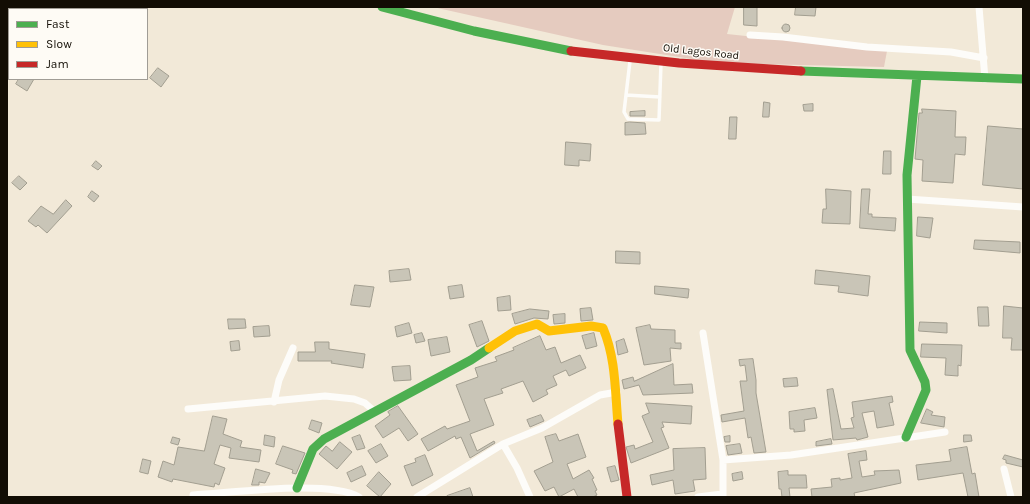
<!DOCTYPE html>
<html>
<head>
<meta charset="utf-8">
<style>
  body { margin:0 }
  #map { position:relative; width:1030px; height:504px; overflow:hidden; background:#f2e9d8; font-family:Karla,sans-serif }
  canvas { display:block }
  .frame { position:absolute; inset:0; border:8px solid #120d04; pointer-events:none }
  .legend { position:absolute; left:8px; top:8px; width:140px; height:72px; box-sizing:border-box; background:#fefbf5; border:1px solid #a09c95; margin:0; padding:5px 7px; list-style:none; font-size:12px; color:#120d04 }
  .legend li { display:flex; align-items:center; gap:8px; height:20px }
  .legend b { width:20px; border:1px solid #a09c95 }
</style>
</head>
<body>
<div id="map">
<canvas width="1030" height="504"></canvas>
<div class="frame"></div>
<ul class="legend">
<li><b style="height:5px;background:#4caf50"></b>Fast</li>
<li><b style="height:5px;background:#ffc107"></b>Slow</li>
<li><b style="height:5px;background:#c62828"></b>Jam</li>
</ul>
</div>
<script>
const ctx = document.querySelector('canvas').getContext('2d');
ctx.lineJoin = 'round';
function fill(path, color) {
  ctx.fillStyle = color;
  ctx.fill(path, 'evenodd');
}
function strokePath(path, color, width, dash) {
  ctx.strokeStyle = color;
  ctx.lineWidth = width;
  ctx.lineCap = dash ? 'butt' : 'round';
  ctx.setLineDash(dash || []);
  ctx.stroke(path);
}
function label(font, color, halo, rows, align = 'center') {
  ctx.font = font + ' Karla,sans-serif';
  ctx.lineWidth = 3;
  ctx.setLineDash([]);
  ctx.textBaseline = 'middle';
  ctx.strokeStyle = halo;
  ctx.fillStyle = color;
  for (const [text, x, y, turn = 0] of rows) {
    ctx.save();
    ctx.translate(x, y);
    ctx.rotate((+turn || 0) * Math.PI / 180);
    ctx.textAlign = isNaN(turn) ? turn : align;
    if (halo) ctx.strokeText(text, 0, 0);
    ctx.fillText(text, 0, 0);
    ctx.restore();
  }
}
fill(new Path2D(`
  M433,7H735L727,34L887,51L884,67L717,63L603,45Z`), '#e5cbbf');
const building = new Path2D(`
  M744,7H757V26L744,25Z
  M796,7H816L815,16L795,15Z
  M782 28a4 4 0 1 1 8 0a4 4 0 1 1-8 0Z
  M158,68L169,76L161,87L150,78Z
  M19,79H34L27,91L16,84Z
  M764,102L770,103L769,117H763Z
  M813,104V111H804L803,105Z
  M922,109L956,111L955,137H966L965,155L955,154L953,183L922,181L923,160L915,159L919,113H922Z
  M645,111V116H630V112Z
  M730,117H737L736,139H729Z
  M630,122L645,123L646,134L625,135V123Z
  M988,126L1023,129V189L983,185Z
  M566,142L591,144L590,161L579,160V166L565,165Z
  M884,151H891V174H883Z
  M96,161L102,166L98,170L92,166Z
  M19,176L27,183L20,190L12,183Z
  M826,189L851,191L850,224L822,223L823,209H826Z
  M862,189H870L868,214H872V217L896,218L895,231L860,228Z
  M92,191L99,196L94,202L88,197Z
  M66,200L72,206L47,233L38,225L36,227L28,221L41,206L53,214Z
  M918,217L933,218L930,238L917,236Z
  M975,240L1020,242V253L974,249Z
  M616,251L640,252V264L616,263Z
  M409,269L411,280L390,282L389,271Z
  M816,270L870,276L868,296L838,292L839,286L815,284Z
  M355,285L374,287L370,307L351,305Z
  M462,285L464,297L450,299L448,287Z
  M655,286L689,289L688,298L655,294Z
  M510,296L511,310L498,311L497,298Z
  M1004,306L1023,308V350H1011L1012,338H1003Z
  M978,307H988L989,326H979Z
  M591,308L593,320L581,321L580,309Z
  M530,309L549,311L548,319L534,318L515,324L512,314Z
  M565,314V323L554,324L553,315Z
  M228,319H245L246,328L229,329Z
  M482,321L489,341L477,347L469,325Z
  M920,322L947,323V333L919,331Z
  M409,323L412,333L397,337L395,327Z
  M650,325L651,329L675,330V343H681V349L670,348L671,361L644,365L636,328Z
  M269,326L270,336L254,337L253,327Z
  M422,333L425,341L416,343L414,335Z
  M594,333L597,346L586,349L582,336Z
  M540,336L546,350L555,347L561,363L580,355L586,368L569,376L566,370L553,376L557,385L546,390L548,394L533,402L523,381L501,389L503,393L484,399L494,425L470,434L477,451L494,441L495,443L470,458L461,437L456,439L455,436L428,451L421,439L445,426L447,429L470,421L456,385L478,377L475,368L497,361L495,357L514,350L513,348Z
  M447,337L450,352L431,356L428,340Z
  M624,339L628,352L618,355L616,342Z
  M239,341L240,350L231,351L230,342Z
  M315,342H329V349L365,354L363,368L331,363L332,361H298V352H315Z
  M922,344L962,345L961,366L958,365V376L945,375L946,358L921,357Z
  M753,359L756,380V393L766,452L754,453L751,437L748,438L745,418L722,422L721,415L744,411L740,381H747L745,365L740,366L739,360Z
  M673,364L674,385L692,384L693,393L643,395L639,385L624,389L622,380L633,377L634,381Z
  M410,366L411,380L394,381L392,367Z
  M797,378L798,386L784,387L783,379Z
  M833,389L841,429L854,428L851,418L854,417L852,402L892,396L893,402L889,403L894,425L877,428L874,411L862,413L868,437L857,440L856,438L833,440L827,390Z
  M646,403L692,406L691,424L662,422L664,427L661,428L669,448L631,463L626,447L634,445L635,449L653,442L642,416L649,413Z
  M398,406L418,434L408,441L399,428L383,438L375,426L390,415L388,412Z
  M815,408L817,418L804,420L805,431L794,432V429H790L789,412Z
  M927,409L933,412L931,415L945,417L944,427L921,423Z
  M541,415L544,421L530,427L527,420Z
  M213,416L227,419L223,434L242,441L240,447L261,450L259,462L229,458L231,448L220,445L214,464L225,468L219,485L215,483L214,487L173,479L172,482L158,477L163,461L174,465L178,447L204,451Z
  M312,420L322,423L319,433L309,429Z
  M556,434L559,441L578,434L586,457L567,464L573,479L589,470L594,478L592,479L597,490L595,491L597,495L593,497H578L574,489L559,497L554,487L545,491L534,471L553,462L545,437Z
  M265,435L275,437L274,447L264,445Z
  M360,435L365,448L357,450L352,438Z
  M964,435H971L972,441L964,442Z
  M730,436V442H725L724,437Z
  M173,437L180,439L178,445L171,443Z
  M831,439L832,444L816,446V442Z
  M340,442L352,452L337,469L319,454L326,446L332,451Z
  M381,444L388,456L376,463L368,451Z
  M740,444L742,453L728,455L726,446Z
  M283,446L305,453L296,474L292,473L293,470L276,464Z
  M967,447L972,474L975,473L979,497H968L963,473L918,480L916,465L951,461L949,450Z
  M705,448L706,479L693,480L695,491L675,494L673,480L652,485L650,475L674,470L673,449Z
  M866,451L867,460L859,461L862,477L875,475L874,471L899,470L901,483L854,493L855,497H812L811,489L832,487L831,479L840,478V480L852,478L848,454Z
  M425,455L433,475L412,486L404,466L416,462L415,459Z
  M1005,455L1023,460V467L1006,463V460L1003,459Z
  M143,459L151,461L148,474L140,472Z
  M362,466L366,475L351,482L347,473Z
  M615,466L619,480L611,482L607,468Z
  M256,469L270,473L265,483L259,482V485H252Z
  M788,471V475H806L807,488H789L790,497H782L781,489H779L778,472Z
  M379,472L391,484L380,497L367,486Z
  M742,472L743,479L733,481L732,474Z
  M470,488L473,497H447V496Z`);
fill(building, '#c9c5b7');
strokePath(building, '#a29e90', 1);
strokePath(new Path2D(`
  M630,61L624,112L628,119L659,120L661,63
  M626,95L660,97`), '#fdfcf9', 3.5);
strokePath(new Path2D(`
  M979,7L985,79
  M7,32L9,34
  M750,35L783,37L867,47L951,52L984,58
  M907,199L1023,207
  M703,333L723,460V497
  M274,402L279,380L293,348
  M188,409L325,396L354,399L365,403L374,411
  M503,444L517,468L530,497
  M723,460L791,455L945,432
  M1004,469L1011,497
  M193,495C232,493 328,479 359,497
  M417,497L503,444L542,428L600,395L617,392
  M698,497L722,494`), '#fdfcf9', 7);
strokePath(new Path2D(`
  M382,7L474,31L571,51
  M801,71L1023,79
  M906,437L926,390L925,382L910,350L907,175L917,76
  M297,488L313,449L324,439L471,360L489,348`), '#4caf50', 9);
strokePath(new Path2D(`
  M489,348L515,331L537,324L549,331L591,326L603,328C616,359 615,391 618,424`), '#ffc107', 9);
strokePath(new Path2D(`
  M571,51L679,63L801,71
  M618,424L627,497`), '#c62828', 9);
label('11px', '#120d04', '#fefbf5', [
  ["Old Lagos Road",701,52,6]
]);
</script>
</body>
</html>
